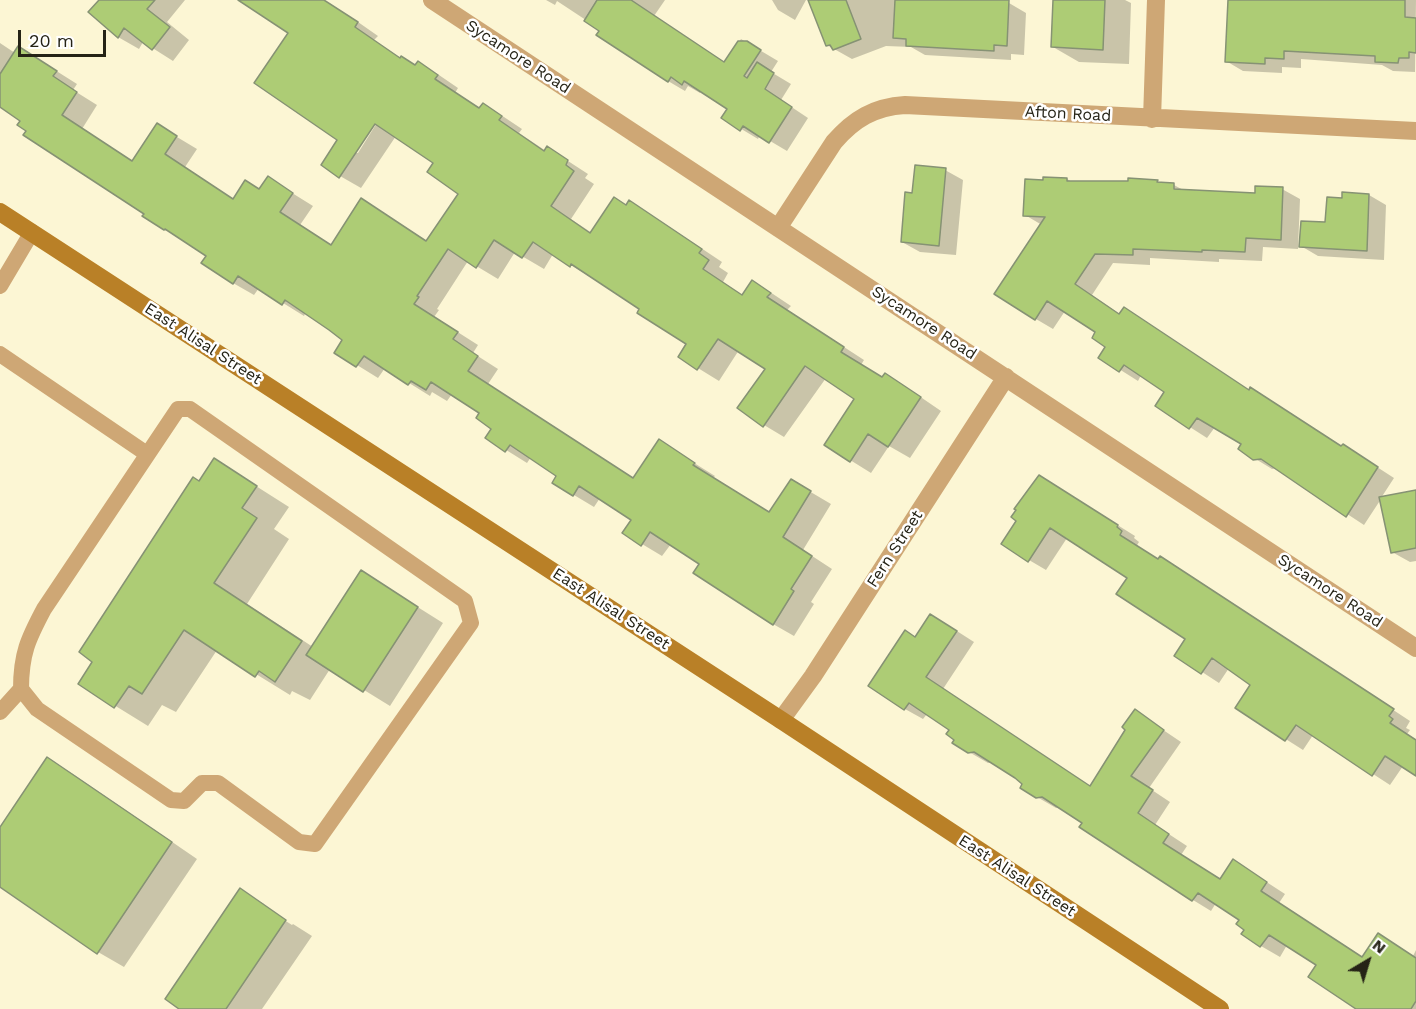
<!DOCTYPE html>
<html>
<head>
<meta charset="utf-8">
<style>
  body { margin:0 }
  #map { position:relative; width:1416px; height:1009px; overflow:hidden; background:#fcf6d4; font-family:"Work Sans",sans-serif }
  canvas { display:block }
  .north { position:absolute; left:1338px; top:931px; width:60px; height:60px; -webkit-text-stroke:4px #fff; paint-order:stroke; rotate:38deg; font-size:16px; font-weight:700; line-height:24px; text-align:center; color:#252316 }
  .north::after { content:''; display:block; margin:auto; width:21px; height:27px; background:#252316; clip-path:polygon(50% 0,100% 100%,50% 72%,0 100%) }
  .scale { position:absolute; left:18px; top:30px; width:88px; height:27px; box-sizing:border-box; border:3px solid #252316; border-top:0; padding-left:8px; font-size:18px; line-height:21px; white-space:nowrap; color:#252316; -webkit-text-stroke:4px #fff; paint-order:stroke }
</style>
</head>
<body>
<div id="map">
<canvas width="1416" height="1009"></canvas>
<div class="north">N</div>
<div class="scale">20 m</div>
</div>
<script>
const ctx = document.querySelector('canvas').getContext('2d');
ctx.lineJoin = 'round';
function fill(path, color) {
  ctx.fillStyle = color;
  ctx.fill(path, 'evenodd');
}
function strokePath(path, color, width, dash) {
  ctx.strokeStyle = color;
  ctx.lineWidth = width;
  ctx.lineCap = dash ? 'butt' : 'round';
  ctx.setLineDash(dash || []);
  ctx.stroke(path);
}
function label(font, color, halo, rows, align = 'center') {
  ctx.font = font + ' "Work Sans",sans-serif';
  ctx.lineWidth = 5;
  ctx.setLineDash([]);
  ctx.textBaseline = 'middle';
  ctx.strokeStyle = halo;
  ctx.fillStyle = color;
  for (const [text, x, y, turn = 0] of rows) {
    ctx.save();
    ctx.translate(x, y);
    ctx.rotate((+turn || 0) * Math.PI / 180);
    ctx.textAlign = isNaN(turn) ? turn : align;
    if (halo) ctx.strokeText(text, 0, 0);
    ctx.fillText(text, 0, 0);
    ctx.restore();
  }
}
fill(new Path2D(`
  M101,0H185L167,22L189,40L173,61L143,42L139,49L118,37Z
  M241,0H313L358,22L378,36L374,40L402,59L416,67L418,63L439,75L458,88L455,93L480,109L483,105L504,117L522,129L519,133L546,151L548,148L588,174L585,178L594,184L571,219L592,233L627,206L650,214L722,262L719,267L728,273L723,282L743,296L752,282L773,294L791,306L787,310L864,360L861,365L883,379L906,387L941,411L910,458L889,446L871,473L826,445L857,398L826,378L784,437L764,425L767,368L739,350L719,381L680,357L688,344L642,309L553,254L544,269L515,252L498,279L468,261L437,309L439,310L434,317L478,345L473,353L498,369L488,384L634,479L659,441L715,476L713,478L770,514L792,481L831,504L803,550L832,569L811,602L814,604L794,636L773,624L701,563L671,544L662,556L642,544L633,520L600,498L594,507L574,495L558,475L531,457L527,463L487,438L494,428L481,413L452,394L447,401L432,392L430,396L385,368L378,378L336,352L344,340L306,312L304,316L259,288L254,295L233,283L208,256L165,229L146,213L28,130L22,120L0,100V43L15,53L39,60L77,84L73,90L97,105L82,129L133,162L157,125L197,149L185,167L234,200L260,190L268,178L313,206L300,225L332,246L362,200L427,241L460,193L435,162L396,136L361,188L340,176L339,140L290,33ZM378,117L380,118L358,153H354Z
  M546,0H665L654,16L726,63L741,39L778,61L771,72L791,84L781,100L808,118L787,151L760,135L758,139L723,118L729,109L701,91L700,93L688,86L685,91L668,81L601,30L557,1L555,5Z
  M772,0H806L795,20L778,10Z
  M809,0H965L1009,3L1026,13L1024,55L1011,54V60L925,55L911,47L886,46L852,59L827,45Z
  M1054,0H1125L1131,3L1129,64L1079,62L1053,47Z
  M1230,0H1416L1415,72L1393,71L1382,65L1301,59V68L1282,67V73L1243,71L1226,61Z
  M945,170L963,180L956,255L920,252L902,242L914,194Z
  M1067,179L1072,182L1157,181L1163,184L1174,185L1185,191L1256,195L1282,189L1300,199L1298,249L1263,247L1262,261L1219,259V262L1150,258V265L1113,263L1092,295L1121,315L1342,447L1360,456L1394,478L1381,498L1416,492V561L1410,562L1392,552L1381,499L1364,525L1277,468L1272,469L1254,458L1243,444L1215,427L1207,438L1157,406L1166,392L1141,375L1138,381L1100,357L1107,347L1097,332L1065,311L1053,329L1036,319L1042,225L1025,215Z
  M1369,195L1386,205L1384,260L1318,256L1301,246L1327,224L1343,200Z
  M215,460L289,507L274,529L289,539L247,604L313,647L362,572L443,623L390,706L330,669L310,700L292,691L290,695L217,650L176,712L162,705L148,726L80,684Z
  M1057,487L1135,536L1134,538L1139,542L1136,547L1159,561L1178,568L1410,721L1406,728L1410,730L1407,734L1416,740V774L1403,766L1390,785L1313,735L1303,750L1237,708L1252,685L1229,668L1219,683L1176,655L1187,639L1129,578L1067,538L1046,570L1029,560Z
  M949,626L974,642L943,689L1091,787L1127,729L1135,711L1181,742L1149,788L1170,802L1155,825L1187,846L1181,855L1221,881L1234,861L1285,894L1279,903L1363,958L1378,935L1413,956L1416,950V1009H1359L1318,964L1287,945L1280,957L1261,946L1243,934L1246,929L1241,919L1216,903L1211,911L1193,900L1081,827L1084,822L1060,807L1056,808L1037,797L1024,784L993,762L988,763L969,752L956,739L951,729L927,714L923,719L905,709L916,638Z
  M48,759L73,774L197,859L124,967L98,952L0,885V830Z
  M240,890L264,904V907L292,925L293,924L312,936L262,1009H182Z`), '#0003');
const building = new Path2D(`
  M99,0H155L147,9L170,27L152,50L124,28L118,38L88,12Z
  M238,0H324L358,22L355,27L400,58L401,56L415,65L418,61L438,75L435,79L479,108L483,103L502,116L499,120L544,151L547,146L568,160L566,165L574,171L551,206L590,233L614,197L626,205L629,200L702,249L699,253L709,260L703,269L742,295L752,280L771,293L767,297L844,347L841,352L882,377L885,373L921,397L888,447L868,434L850,462L824,445L854,399L805,366L763,427L737,408L765,369L718,339L697,370L678,357L686,344L637,313L639,309L571,264L570,267L533,242L522,258L494,240L476,268L448,249L417,296L419,297L414,304L458,332L453,339L478,356L468,371L633,478L659,439L695,463L693,465L769,512L791,479L811,491L783,537L812,556L791,589L794,591L773,625L693,573L699,564L650,532L641,546L622,533L631,520L579,486L573,496L552,483L556,476L510,445L505,452L485,438L491,429L476,418L479,413L431,382L426,390L411,381L408,385L364,356L356,367L334,353L342,340L329,330L285,300L282,305L238,276L233,284L201,263L206,256L165,229L164,230L142,216L144,214L23,135L26,131L17,125L20,121L0,107V74L18,46L57,71L53,76L77,92L62,115L132,161L157,123L177,136L165,154L233,199L245,180L259,189L268,176L293,193L280,212L331,245L361,198L426,241L458,194L427,172L433,163L375,124L339,178L321,165L337,140L254,83L288,33Z
  M597,0H631L724,62L738,41H747L761,50L744,76L747,78L757,62L774,73L765,89L792,107L769,143L743,126L740,131L721,118L727,109L684,81L682,85L671,77L668,82L596,35L599,31L584,21Z
  M808,0H846L861,39L833,50L830,45L826,46Z
  M895,0H1009L1007,46L994,45V51L906,46V39L893,38Z
  M1053,0H1105L1103,50L1051,47Z
  M1228,0H1405V17L1416,18V53L1409,52V58H1399L1398,63L1375,62V56L1284,51V59L1265,58V64L1225,62Z
  M915,165L946,168L939,246L901,242L905,192L912,193Z
  M1043,177L1067,178V181H1128V178L1158,180L1157,182L1174,183V189L1255,193V186L1283,187L1281,240L1246,238L1245,252L1202,250V252L1133,249V255L1095,254L1075,284L1119,314L1124,307L1249,390L1250,387L1341,446L1343,444L1378,467L1346,517L1261,459L1253,460L1238,449L1241,444L1197,418L1189,429L1155,406L1164,392L1124,365L1119,372L1098,358L1105,347L1092,338L1095,332L1047,301L1035,320L994,294L1045,217L1023,216L1025,179L1043,180Z
  M1342,192L1369,194L1367,251L1299,247L1301,221L1325,222L1327,197L1342,198Z
  M214,458L257,486L242,508L257,518L214,583L302,641L275,682L259,671L255,677L184,630L142,694L129,686L114,708L78,684L92,662L79,652L193,477L199,481Z
  M1039,475L1118,525L1117,527L1122,531L1120,535L1158,559L1160,556L1394,709L1389,716L1393,719L1390,723L1416,740V776L1385,756L1372,776L1296,725L1285,741L1235,708L1250,685L1212,658L1201,674L1174,656L1185,639L1116,594L1127,578L1050,528L1028,562L1001,544L1016,521L1011,517L1016,510L1014,509Z
  M1416,490V548L1391,553L1379,497Z
  M361,570L418,607L363,692L306,655Z
  M930,614L957,631L926,677L1090,786L1125,730L1122,727L1135,709L1164,730L1131,776L1153,790L1138,813L1169,834L1163,843L1220,879L1233,859L1267,882L1261,891L1362,957L1378,933L1416,958V1001L1411,1009H1356L1308,977L1316,965L1269,935L1260,947L1241,934L1244,930L1236,924L1239,920L1198,893L1192,901L1079,827L1082,823L1042,797L1036,798L1020,788L1022,784L1015,778L974,752L968,753L952,743L954,740L946,734L949,730L909,703L904,710L868,686L905,630L915,637Z
  M47,757L172,842L97,954L0,887V827Z
  M240,888L286,920L226,1009H179L165,999Z`);
fill(building, '#adcc75');
strokePath(building, '#869274', 1.5);
strokePath(new Path2D(`
  M0,286L32,232
  M0,354L147,454
  M178,409H190L465,601L471,623L315,844L299,842L218,783H202L184,801L171,800L37,709L21,689C21,654 28,639 44,609Z
  M0,712L21,689`), '#cea775', 16);
strokePath(new Path2D(`
  M432,0L1416,648
  M1152,119L1156,0
  M778,228L834,142C854,119 874,107 905,105L1416,131
  M781,720L813,676L1006,377`), '#cea775', 18);
strokePath(new Path2D(`
  M0,212L781,720L1220,1009`), '#b98027', 18);
label('16px', '#252316', '#fff', [
  ["Sycamore Road",518,57,33],
  ["Afton Road",1068,114,3],
  ["Sycamore Road",924,323,33],
  ["East Alisal Street",203,344,33],
  ["Fern Street",895,549,-57],
  ["Sycamore Road",1330,591,33],
  ["East Alisal Street",611,609,33],
  ["East Alisal Street",1017,876,33]
]);
</script>
</body>
</html>
